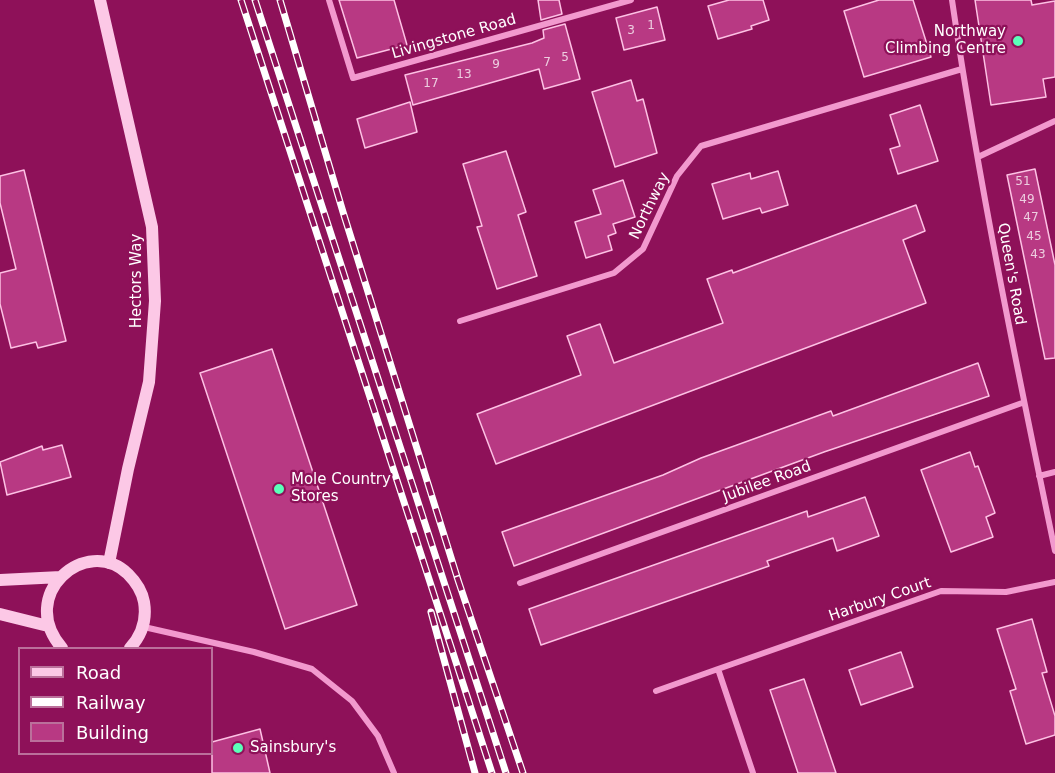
<!DOCTYPE html>
<html>
<head>
<meta charset="utf-8">
<style>
  body { margin:0 }
  #map { position:relative; width:1055px; height:773px; overflow:hidden; background:#8e1159; font-family:"DejaVu Sans",sans-serif }
  canvas { display:block }
  .legend { position:absolute; left:18px; top:647px; width:195px; height:108px; box-sizing:border-box; background:#8e1159; border:2px solid #bb709b; margin:0; padding:8px 10px; list-style:none; font-size:18px; color:#fff }
  .legend li { display:flex; align-items:center; gap:12px; height:30px }
  .legend b { width:30px; border:2px solid #bb709b }
</style>
</head>
<body>
<div id="map">
<canvas width="1055" height="773"></canvas>
<ul class="legend">
<li><b style="height:8px;background:#fcc8e6"></b>Road</li>
<li><b style="height:8px;background:#fff"></b>Railway</li>
<li><b style="height:16px;background:#b83983"></b>Building</li>
</ul>
</div>
<script>
const ctx = document.querySelector('canvas').getContext('2d');
ctx.lineJoin = 'round';
function fill(path, color) {
  ctx.fillStyle = color;
  ctx.fill(path, 'evenodd');
}
function strokePath(path, color, width, dash) {
  ctx.strokeStyle = color;
  ctx.lineWidth = width;
  ctx.lineCap = dash ? 'butt' : 'round';
  ctx.setLineDash(dash || []);
  ctx.stroke(path);
}
function label(font, color, halo, rows, align = 'center') {
  ctx.font = font + ' "DejaVu Sans",sans-serif';
  ctx.lineWidth = 4.5;
  ctx.setLineDash([]);
  ctx.textBaseline = 'middle';
  ctx.strokeStyle = halo;
  ctx.fillStyle = color;
  for (const [text, x, y, turn = 0] of rows) {
    ctx.save();
    ctx.translate(x, y);
    ctx.rotate((+turn || 0) * Math.PI / 180);
    ctx.textAlign = isNaN(turn) ? turn : align;
    if (halo) ctx.strokeText(text, 0, 0);
    ctx.fillText(text, 0, 0);
    ctx.restore();
  }
}
const building = new Path2D(`
  M339,0H394L407,45L357,58Z
  M538,0H559L562,14L541,20Z
  M729,0H763L769,20L751,26L752,29L718,39L708,6Z
  M879,0H913L931,57L864,77L844,11Z
  M975,0H1031L1032,5L1055,1V77L1043,79L1046,97L991,105Z
  M657,7L665,40L624,50L616,18Z
  M565,24L580,79L544,89L539,69L413,105L405,75L532,43L544,38L543,30Z
  M631,80L637,101L643,99L657,153L615,167L592,92Z
  M410,102L417,132L365,148L357,119Z
  M920,105L938,161L898,174L890,149L900,146L890,115Z
  M506,151L526,212L518,215L537,276L497,289L477,227L482,226L463,164Z
  M1035,169L1055,265V358L1045,359L1007,175Z
  M24,170L66,341L38,348L36,342L11,348L0,304V273L16,269L0,203V176Z
  M778,171L788,205L762,213L760,208L723,219L712,184L750,173L751,179Z
  M623,180L635,217L613,224L616,233L608,236L612,250L586,258L575,222L601,214L593,190Z
  M916,205L925,231L903,240L926,303L496,464L477,414L581,375L567,336L600,324L614,363L723,323L707,279L732,270L733,273Z
  M272,349L357,605L285,629L200,373Z
  M978,363L989,396L824,452L514,566L502,532L663,475L701,458L831,411L833,416Z
  M62,445L71,477L7,495L0,462L42,446L43,450Z
  M970,452L975,467L978,466L995,513L986,517L993,537L951,552L921,470Z
  M865,497L879,536L837,551L833,538L767,561L769,566L541,645L529,609L807,511L808,517Z
  M1032,619L1047,672L1042,673L1055,716V735L1026,744L1010,691L1016,689L997,629Z
  M901,652L913,687L861,705L849,670Z
  M804,679L836,773H798L770,690Z
  M260,729L270,773H212V742Z`);
fill(building, '#b83983');
strokePath(building, '#fdc1e4', 1.5);
strokePath(new Path2D(`
  M329,0L353,78L631,0
  M952,0C979,185 1017,368 1055,551
  M978,157L1055,121
  M460,321L614,273L643,249L677,176L701,146L962,69
  M1039,476L1055,472
  M520,583L1022,403
  M144,627L254,652L312,669L352,701L378,736L394,773
  M656,691L718,669
  M753,773L718,669L941,591L1006,592L1055,582`), '#f299ce', 6);
strokePath(new Path2D(`
  M100,0L152,227L155,301L149,382L128,469L109,563
  M0,580L61,577
  M0,614L48,626
  M62,648C16,595 86,534 128,574C136,582 142,591 144,602C147,620 142,635 130,648`), '#fcc8e6', 12);
const rail = new Path2D(`
  M241,0L492,773
  M255,0L506,773
  M280,0L343,212L459,583
  M457,577L523,773
  M431,612L475,773`);
strokePath(rail, '#fff', 7);
strokePath(rail, '#8e1159', 4.5, [14]);
for (const [x, y, r, color] of [
  [1018,41,6,"#5bffb9"],
  [279,489,6,"#5bffb9"],
  [238,748,6,"#5bffb9"]
]) {
  const dot = new Path2D();
  dot.arc(x, y, r, 0, 2 * Math.PI);
  ctx.fillStyle = color;
  ctx.fill(dot);
  strokePath(dot, '#8e1159', 2);
}
label('12px', '#edcee0', null, [
  ["1",651,26],
  ["3",631,31],
  ["5",565,58],
  ["7",547,63],
  ["9",496,65],
  ["13",464,75],
  ["17",431,84],
  ["51",1023,182],
  ["49",1027,200],
  ["47",1031,218],
  ["45",1034,237],
  ["43",1038,255]
]);
label('15px', '#fff', '#8e1159', [
  ["Northway",1006,32,"right"],
  ["Climbing Centre",1006,49,"right"],
  ["Mole Country",291,480],
  ["Stores",291,497],
  ["Sainsbury's",250,748]
], 'left');
label('15px', '#fff', '#8e1159', [
  ["Livingstone Road",454,37,-16],
  ["Northway",650,206,-64],
  ["Queen's Road",1011,274,80],
  ["Hectors Way",137,281,-90],
  ["Jubilee Road",767,482,-20],
  ["Harbury Court",880,600,-19]
]);
</script>
</body>
</html>
